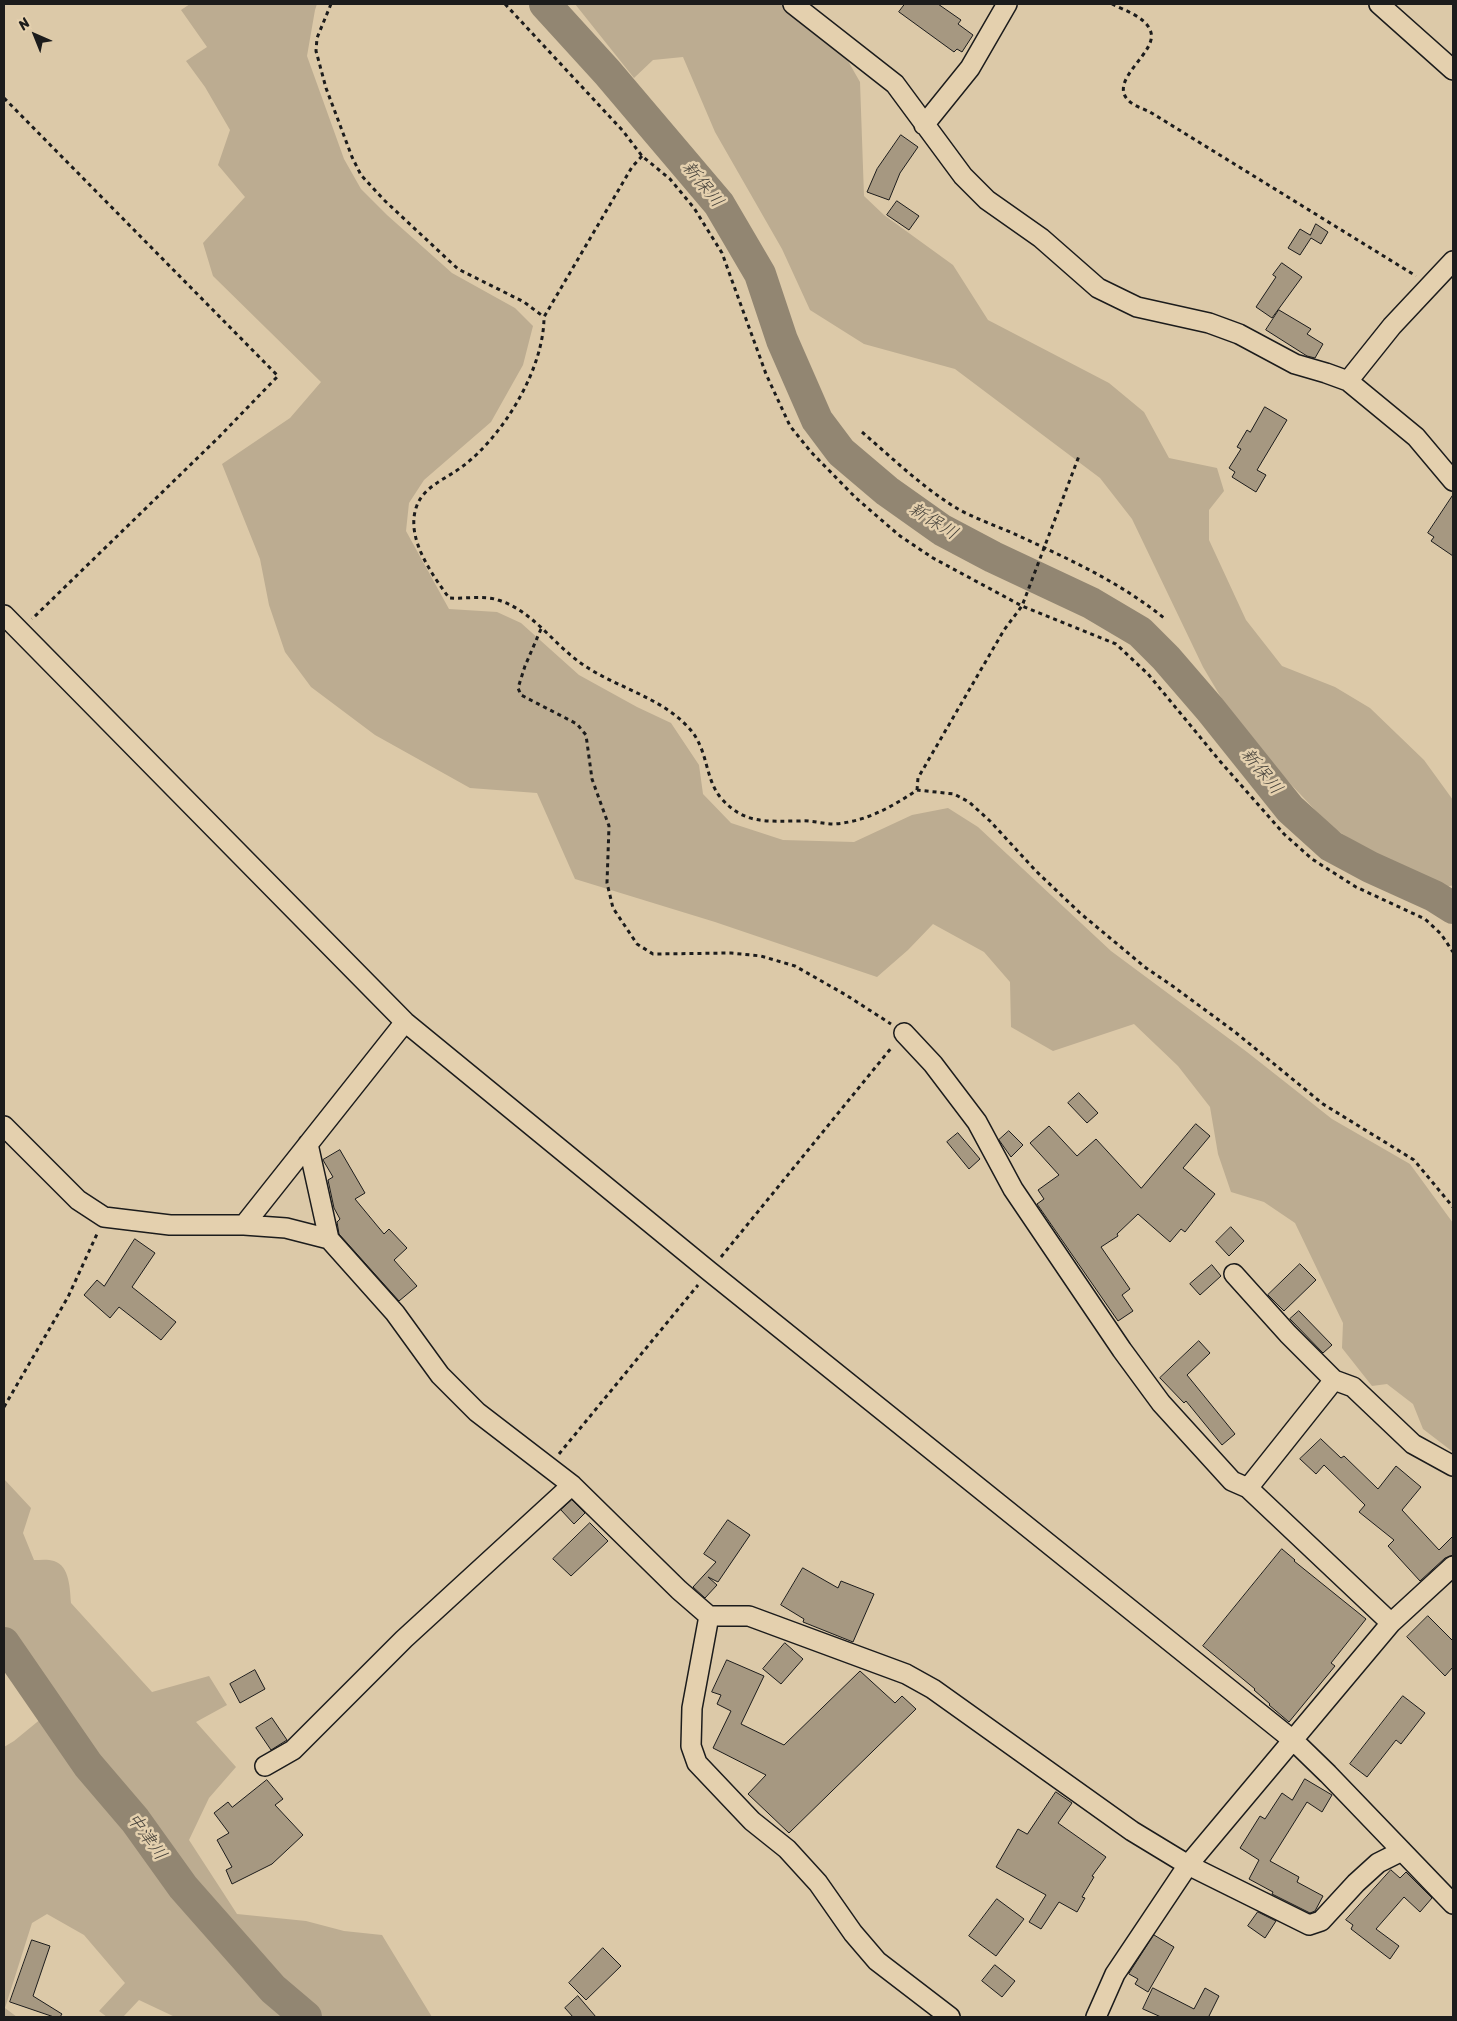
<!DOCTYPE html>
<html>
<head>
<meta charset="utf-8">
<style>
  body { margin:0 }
  #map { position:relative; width:1457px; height:2021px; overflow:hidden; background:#dcc9a8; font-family:Sriracha,sans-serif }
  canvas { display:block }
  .frame { position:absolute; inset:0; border:5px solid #1c1c1c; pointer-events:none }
  .north { position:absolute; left:10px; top:10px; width:50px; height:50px; -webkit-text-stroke:4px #e4d0ae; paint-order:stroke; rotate:316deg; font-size:14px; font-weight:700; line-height:20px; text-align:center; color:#1c1c1c }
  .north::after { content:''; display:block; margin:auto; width:18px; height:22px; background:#1c1c1c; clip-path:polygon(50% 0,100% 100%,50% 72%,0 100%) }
</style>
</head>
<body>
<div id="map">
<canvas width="1457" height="2021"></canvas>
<div class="frame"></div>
<div class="north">N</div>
</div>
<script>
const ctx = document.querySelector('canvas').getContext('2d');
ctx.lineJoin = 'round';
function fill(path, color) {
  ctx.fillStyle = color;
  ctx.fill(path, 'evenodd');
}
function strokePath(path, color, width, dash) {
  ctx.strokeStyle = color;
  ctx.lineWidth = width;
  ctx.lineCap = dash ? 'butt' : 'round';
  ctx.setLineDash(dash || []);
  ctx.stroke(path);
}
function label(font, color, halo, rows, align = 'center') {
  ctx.font = font + ' Sriracha,"Klee One",sans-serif';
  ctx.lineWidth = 5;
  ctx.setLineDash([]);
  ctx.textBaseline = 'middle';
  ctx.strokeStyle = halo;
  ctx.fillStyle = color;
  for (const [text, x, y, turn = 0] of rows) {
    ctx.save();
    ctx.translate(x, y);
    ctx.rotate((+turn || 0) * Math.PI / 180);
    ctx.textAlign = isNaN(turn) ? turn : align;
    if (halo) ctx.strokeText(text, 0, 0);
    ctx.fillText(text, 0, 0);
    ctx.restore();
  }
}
fill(new Path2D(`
  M190,4H317L315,10L307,56L344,159L361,189L387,215L452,273L515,308L533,326L523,365L491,422L424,480L409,503L406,531L449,609L497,612L521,623L579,675L637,707L671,723L699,765L703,794L731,823L783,840L854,842L912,815L948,808L978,827L1111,951L1247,1052L1332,1119L1410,1164L1453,1223V1452L1423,1429L1413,1404L1387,1384L1372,1386L1342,1348L1343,1323L1295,1223L1264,1202L1231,1192L1218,1154L1210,1107L1178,1066L1134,1024L1053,1051L1011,1027L1010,982L984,952L933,924L908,950L877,977L715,922L575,879L537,793L470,788L375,735L311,687L285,652L269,605L260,559L222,464L290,418L321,382L213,276L203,243L245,197L218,165L230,130L205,87L186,61L207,47L181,10Z
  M575,4H782L848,61L860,82L864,196L884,215L953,265L988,320L1109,383L1144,412L1169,458L1217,468L1224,491L1209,510V540L1246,620L1282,666L1335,687L1370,708L1424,760L1453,800V885L1444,888L1377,856L1330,826L1241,731L1203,667L1132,519L1100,478L955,369L864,344L810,310L782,249L715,132L683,57L653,60L634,78Z
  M4,1479L31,1508L23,1533L34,1560C40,1560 48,1559 54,1561C70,1566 70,1590 71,1603L152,1692L209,1676L227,1705L196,1722L236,1767L209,1798L189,1840L237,1914L306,1921L344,1931L382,1935L432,2017H175L139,2000L123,2017H107L99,2011L125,1983L84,1935L47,1914L32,1923L5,2008L17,2017H4V1747L14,1741L42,1718L4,1660Z`), '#bcac91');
strokePath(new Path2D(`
  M545,4L607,72L719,204L760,274L782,340L817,420L841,452L887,491L942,530L993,557L1091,603L1140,632L1166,658L1210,709L1290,809L1331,846L1370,867L1434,896L1453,908
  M4,1643L88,1765L135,1820L183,1887L273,1989L306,2017`), '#928672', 32);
const building = new Path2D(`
  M905,4H938L961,20L958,24L973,35L962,52L957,49L954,52L899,12Z
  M901,135L918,147L900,173L889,200L867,192L877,169Z
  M897,201L919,216L909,230L887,215Z
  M1316,224L1328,232L1321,244L1311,238L1300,255L1288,248L1300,229L1310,235Z
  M1282,263L1302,277L1272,318L1256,307L1276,277L1273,275Z
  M1279,310L1311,329L1307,334L1323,344L1315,358L1307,356L1266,330Z
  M1265,407L1287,420L1257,470L1266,475L1256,492L1232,477L1235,472L1229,468L1241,449L1237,447L1247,430L1250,432Z
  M1453,495V556L1431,541L1434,537L1428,533Z
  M1079,1093L1098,1113L1087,1123L1068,1103Z
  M1196,1124L1210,1136L1183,1168L1215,1194L1185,1232L1181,1229L1170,1242L1138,1214L1117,1234L1118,1236L1101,1247L1130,1289L1122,1295L1133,1311L1118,1321L1037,1204L1044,1199L1038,1190L1059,1175L1030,1143L1049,1126L1077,1156L1096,1139L1141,1188Z
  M1009,1131L1023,1145L1011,1157L999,1140Z
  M958,1133L980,1159L969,1169L947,1142Z
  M340,1150L365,1193L355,1199L384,1234L389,1229L407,1248L394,1260L417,1286L399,1301L339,1234L337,1222L340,1219L334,1208L328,1180L333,1177L323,1160Z
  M1231,1227L1244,1241L1229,1256L1216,1242Z
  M135,1239L155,1253L132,1287L176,1322L161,1340L119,1307L110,1318L84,1295L97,1280L104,1286Z
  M1300,1264L1316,1280L1284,1311L1268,1295Z
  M1212,1265L1221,1276L1200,1295L1190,1284Z
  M1299,1311L1332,1345L1323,1353L1290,1319Z
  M1199,1341L1210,1353L1187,1375L1235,1434L1222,1445L1186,1401L1184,1403L1160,1378Z
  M1321,1439L1341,1458L1344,1456L1378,1489L1396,1466L1421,1487L1402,1510L1439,1550L1453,1536V1555L1445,1558L1420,1581L1388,1546L1394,1540L1359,1512L1365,1505L1324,1465L1316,1474L1300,1459Z
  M572,1500L585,1513L574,1524L561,1510Z
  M728,1520L750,1535L718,1582L708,1577L717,1585L705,1598L693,1587L716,1562L704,1554Z
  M590,1523L608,1541L571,1576L553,1559Z
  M1282,1549L1295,1560L1294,1561L1366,1619L1331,1663L1335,1666L1289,1722L1269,1705L1270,1704L1254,1690L1255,1689L1203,1646Z
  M803,1568L838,1588L841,1581L874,1594L853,1642L803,1622L804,1619L781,1605Z
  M1428,1616L1453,1641V1667L1445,1676L1407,1637Z
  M785,1643L803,1659L781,1684L763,1669Z
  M727,1660L764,1676L741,1724L784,1745L860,1671L895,1703L902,1696L916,1709L789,1833L748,1794L766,1775L713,1748L731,1711L717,1704L721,1695L712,1692Z
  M255,1670L265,1689L240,1703L230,1684Z
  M1403,1696L1425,1713L1401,1744L1396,1740L1367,1777L1350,1764Z
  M272,1718L287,1740L271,1750L256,1728Z
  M1305,1779L1332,1795L1322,1812L1307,1802L1270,1861L1299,1877L1297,1882L1323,1896L1315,1911L1310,1913L1272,1894L1273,1892L1249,1879L1259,1860L1240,1848L1260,1816L1265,1819L1282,1793L1292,1800Z
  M267,1780L283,1799L275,1805L303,1835L272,1864L232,1884L226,1870L232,1867L217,1840L229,1833L214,1813L228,1802L232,1807Z
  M1056,1792L1072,1803L1058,1823L1106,1857L1092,1876L1094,1877L1082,1897L1085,1898L1077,1912L1059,1902L1041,1929L1029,1922L1046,1895L996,1867L1018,1829L1027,1834Z
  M1391,1870L1400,1878L1406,1872L1432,1898L1420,1912L1404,1897L1376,1929L1399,1946L1390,1959L1351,1929L1353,1925L1346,1920Z
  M997,1899L1024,1919L996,1956L969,1936Z
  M1258,1912L1276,1921L1265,1938L1248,1926Z
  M1154,1935L1174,1947L1148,1992L1135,1984L1138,1979L1129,1974Z
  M32,1940L50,1946L33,1996L62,2014L60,2017H54L10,2002Z
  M603,1948L621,1966L586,2000L569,1983Z
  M995,1965L1015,1981L1002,1997L982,1981Z
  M1153,1988L1194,2009L1205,1988L1219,1996L1209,2016L1211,2017H1161L1143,2009Z
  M578,1996L596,2017H573L565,2008Z`);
fill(building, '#a69881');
strokePath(building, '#1c1c1c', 1);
const minor = new Path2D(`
  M793,4L895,84L963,176L987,200L1041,238L1098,288L1137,307L1209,323L1239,334L1295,364L1326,373L1348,381L1416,437L1453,481
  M1379,4L1453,70
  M924,125L970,68L1007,4
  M1348,381L1392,326L1453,261
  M4,615L405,1022L709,1271L1294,1741L1328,1774L1453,1904
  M904,1033L933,1064L977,1122L1013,1189L1122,1350L1161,1403L1232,1481L1248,1488L1391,1623
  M4,1126L78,1200L104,1217L170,1225H244L286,1228L329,1239
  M308,1144L329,1239L395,1313L440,1375L477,1412L572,1485L679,1590L709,1616H749L906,1674L933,1689L1132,1831L1188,1865L1309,1925L1321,1921L1356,1883L1378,1863L1402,1851
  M244,1225L405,1022
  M1234,1274L1288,1334L1334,1380
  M1248,1488L1334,1380L1353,1387L1413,1444L1453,1466
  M709,1616L692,1708L691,1746L697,1763L752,1821L787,1849L818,1883L853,1933L877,1961L950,2017
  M265,1766L293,1750L404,1639L572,1485
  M1096,2017L1115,1974L1188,1865L1391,1623L1453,1566`);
strokePath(minor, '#1c1c1c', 22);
strokePath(new Path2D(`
  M331,4L317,38L316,51L326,88L352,157L361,175L384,200L458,269L524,302L544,317
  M505,4L623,131L642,156L670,179L694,208L722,253L766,374L790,426L811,452L856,498L900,536L933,558L1022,606L1116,644L1148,674L1219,760L1284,834L1312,859L1356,887L1425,919L1441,934L1453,952
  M1112,4C1124,10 1145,17 1150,30C1161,51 1106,80 1129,101C1134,106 1144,109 1150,112L1416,276
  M4,98L278,376L219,437L32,619
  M642,156L632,167L544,317C544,369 503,436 463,466C445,480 423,486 416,508C406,539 432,574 449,598C465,599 483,595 498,600C534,611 554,646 585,666C618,688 660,697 688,727C709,749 704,778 721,798C744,825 768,821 800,821C811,820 823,824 834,824C865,822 892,807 917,790L954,794L969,802L990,821L1036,871L1080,913L1146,968L1174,987L1235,1032L1323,1104L1414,1160L1453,1207
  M862,432C891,457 920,485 953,506C972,518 998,526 1019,536C1069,559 1121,583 1164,618
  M541,629L525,666L518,688L521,695L577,724L586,735L592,779L609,826L607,883L613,908L637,944L653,954L731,953L761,956L795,966L846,995L891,1024
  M917,790L918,778L1004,630L1022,606L1079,456
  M721,1257L892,1047
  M4,1407L68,1297L97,1234
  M559,1454L698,1285`), '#1c1c1c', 3, [4, 4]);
strokePath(minor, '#e4d0ae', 19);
label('italic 18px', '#45413a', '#e4d0ae', [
  ["新保川",702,185,51],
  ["新保川",933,522,32],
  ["新保川",1261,772,51],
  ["中津川",146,1837,54]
]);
</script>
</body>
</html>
